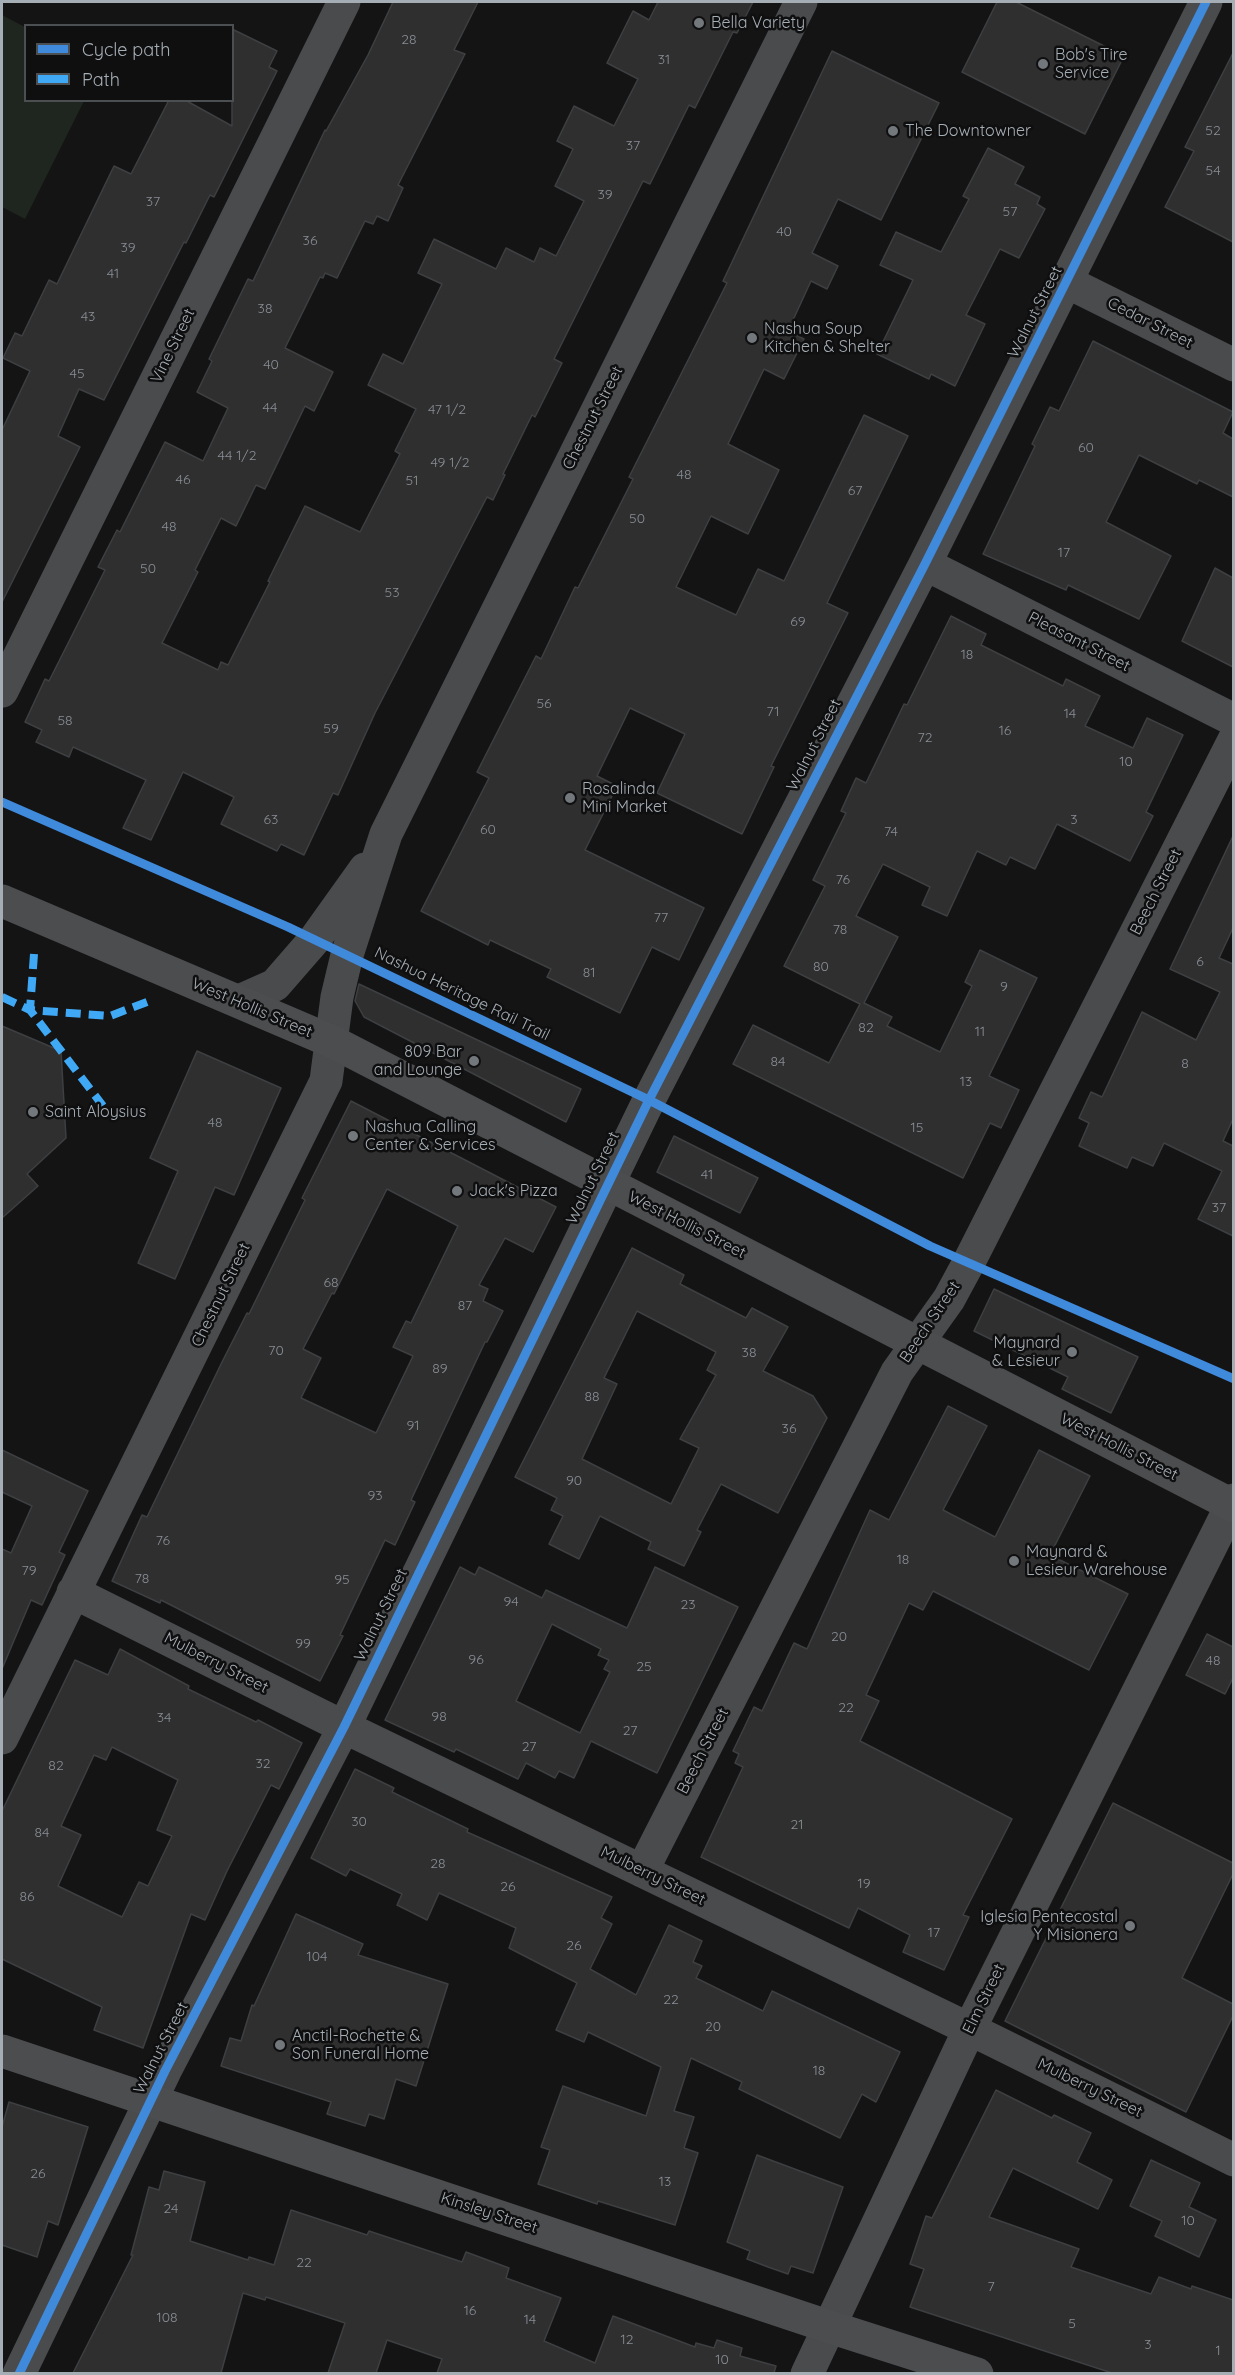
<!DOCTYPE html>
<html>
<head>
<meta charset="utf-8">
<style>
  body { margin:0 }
  #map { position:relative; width:1235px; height:2375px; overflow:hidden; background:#141415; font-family:Quicksand,sans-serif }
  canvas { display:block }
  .frame { position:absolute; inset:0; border:3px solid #a6aeb5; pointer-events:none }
  .legend { position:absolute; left:24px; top:24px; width:210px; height:78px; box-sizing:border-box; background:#0f0f10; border:2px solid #4b4f52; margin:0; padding:8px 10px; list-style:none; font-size:18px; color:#a6aeb5 }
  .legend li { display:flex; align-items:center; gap:12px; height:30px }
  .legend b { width:30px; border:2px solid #4b4f52 }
</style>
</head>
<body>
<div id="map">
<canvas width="1235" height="2375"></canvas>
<div class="frame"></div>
<ul class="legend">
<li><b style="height:8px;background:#408adc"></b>Cycle path</li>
<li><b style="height:8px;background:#3fa9f5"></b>Path</li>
</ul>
</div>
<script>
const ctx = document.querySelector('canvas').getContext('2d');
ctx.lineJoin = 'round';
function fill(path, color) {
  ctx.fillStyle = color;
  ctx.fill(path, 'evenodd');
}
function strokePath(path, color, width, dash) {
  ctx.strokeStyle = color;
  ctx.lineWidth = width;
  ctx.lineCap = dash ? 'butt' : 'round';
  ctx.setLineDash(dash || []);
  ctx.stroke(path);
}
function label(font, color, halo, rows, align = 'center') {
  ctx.font = font + ' Quicksand,sans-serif';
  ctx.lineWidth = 5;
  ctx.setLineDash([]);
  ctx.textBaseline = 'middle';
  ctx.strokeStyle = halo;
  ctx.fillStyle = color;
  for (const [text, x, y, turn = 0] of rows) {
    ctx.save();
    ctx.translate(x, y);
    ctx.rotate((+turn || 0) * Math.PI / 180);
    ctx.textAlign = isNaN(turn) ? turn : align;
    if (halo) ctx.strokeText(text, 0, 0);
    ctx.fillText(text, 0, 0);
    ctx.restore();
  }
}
fill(new Path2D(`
  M2,15L25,27L26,100L84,101L25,219L2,207Z`), '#1f251f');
const building = new Path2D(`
  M393,2H478L454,50L465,54L398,185L403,188L388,221L377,216L373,224L365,221L337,278L325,273L323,278L320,277L285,348L333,372L314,411L305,406L265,489L256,485L236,526L221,518L195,570L198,572L162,643L218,670L221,662L228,665L270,582L268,581L305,506L360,532L400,454L395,451L416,409L368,385L383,354L403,364L442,284L418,273L434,239L496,269L506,248L534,262L540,248L556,256L584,201L555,186L573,149L557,141L574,106L614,126L638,79L607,63L633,11L649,20L658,2H753L737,33L733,32L695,108L689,105L650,184L643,181L554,359L562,363L535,417L532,415L503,474L505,475L493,500L487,497L375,713L338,795L333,793L304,855L281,844L277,851L221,824L234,797L183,772L151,840L123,828L146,780L73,747L69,757L36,742L42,730L25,722L45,679L49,681L105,570L98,567L117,530L120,532L165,442L203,461L228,408L197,392L212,361L209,359L248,279L253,281L325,130L326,131L368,55Z
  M997,2H1016L1124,56L1085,134L962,72Z
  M232,29L277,51L269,67L277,71L214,197L210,195L186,243L184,242L104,400L79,389L58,436L80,447L2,602V430L30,371L3,358L15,333L22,336L49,280L57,284L114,166L131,174L169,100H185L232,126Z
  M832,51L939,103L881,220L838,199L812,253L838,266L827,289L811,281L788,331L804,339L784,379L764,369L728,444L779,470L748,534L711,516L676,587L736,615L758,569L784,581L864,415L908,436L827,603L848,613L771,766L774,767L742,834L657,793L685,734L630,708L597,776L617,786L585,850L704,908L679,960L652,947L620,1013L547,977L551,969L490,940L488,945L421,911L489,778L477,772L536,656L541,659L575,587L578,588L633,479L629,477L727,283L723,281Z
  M1233,53V242L1165,207L1194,151L1185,147Z
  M988,148L1024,167L1015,184L1040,197L1037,204L1045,209L1019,258L1000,249L966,315L985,324L955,386L931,374L929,379L877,354L913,280L880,265L896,232L941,252L969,199L963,196Z
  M1093,341L1233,412L1223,433L1233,439V497L1199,480L1197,484L1139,455L1106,522L1171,556L1139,619L1068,585L1066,590L983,554L1035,446L1032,444L1050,407L1059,411Z
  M1215,568L1233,578V667L1182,641Z
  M951,616L986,634L981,645L1063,686L1066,679L1100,696L1085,726L1133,748L1147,718L1183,735L1146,812L1153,816L1130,861L1057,824L1035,869L1010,857L1006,865L977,851L947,916L922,905L930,887L883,864L856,916L898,937L864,1003L892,1017L887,1026L940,1052L972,986L965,982L980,950L1037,978L989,1076L1019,1090L1001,1128L990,1123L963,1178L733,1064L753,1025L829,1063L860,1004L784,966L825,886L813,880L846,813L841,811L856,778L866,783L904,704L907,705Z
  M1233,836V928L1219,958L1233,964V1119L1223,1141L1233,1146V1236L1198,1219L1222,1171L1164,1143L1153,1166L1132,1157L1127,1168L1079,1146L1089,1123L1079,1118L1091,1092L1102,1097L1142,1012L1196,1040L1220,992L1170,969Z
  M359,984L581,1089L566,1122L364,1017L355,1001Z
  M2,1026L61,1051L66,1138L27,1174L38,1186L2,1218Z
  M197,1051L281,1088L234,1195L215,1187L175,1279L138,1263L178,1171L150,1158Z
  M351,1101L556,1207L533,1252L505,1238L479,1285L488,1289L483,1301L503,1311L487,1342H485L411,1500L415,1502L395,1545L385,1540L340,1635L343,1636L320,1681L161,1600L160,1603L112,1581L142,1515L147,1517L222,1362L247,1313L249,1314L305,1200L302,1198ZM387,1189L458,1226L411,1323L406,1321L393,1347L413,1356L376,1433L301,1398L321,1358L303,1349L332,1293L334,1294Z
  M674,1136L758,1178L740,1213L657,1172Z
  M632,1248L684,1275L680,1284L746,1318L752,1308L788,1327L763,1371L813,1396L827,1418L778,1513L721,1484L697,1530L701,1532L684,1566L648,1549L651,1542L600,1516L579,1559L549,1544L563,1516L551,1510L557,1498L515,1477ZM637,1311L716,1352L707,1370L716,1375L680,1439L699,1448L671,1504L582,1459L617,1384L604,1378Z
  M994,1289L1138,1357L1111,1413L1062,1389L1068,1377L974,1331Z
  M948,1406L987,1426L943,1510L995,1537L1039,1450L1090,1476L1050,1555L1128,1594L1089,1670L933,1591L923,1610L909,1603L866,1695L879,1701L860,1741L1012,1819L963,1915L969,1917L944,1970L903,1952L910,1935L858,1908L849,1928L701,1857L743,1767L735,1763L739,1754L733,1751L754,1707L762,1711L794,1643L807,1649L870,1510L889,1520Z
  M2,1450L88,1491L59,1552L65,1555L42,1605L31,1600L2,1669V1549L11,1553L32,1506L2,1492Z
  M460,1567L475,1575L479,1567L542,1598L546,1590L627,1628L655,1567L738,1607L657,1773L591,1741L574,1778L559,1771L555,1778L526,1763L518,1779L456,1749L454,1752L385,1720ZM552,1624L601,1649L598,1655L609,1660L604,1669L610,1672L580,1733L516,1701Z
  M1207,1634L1233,1647V1678L1225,1694L1186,1675Z
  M120,1649L189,1686L188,1689L256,1722L258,1720L302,1743L279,1789L271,1785L227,1871L205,1920L191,1914L143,2048L94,2030L102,2007L2,1959V1811L75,1660L108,1675ZM112,1747L178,1780L157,1830L172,1836L148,1886L139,1882L122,1917L58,1886L81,1835L61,1826L94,1755L106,1760Z
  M355,1769L394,1788L392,1792L468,1829L467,1832L612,1897L601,1918L612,1924L590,1969L636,1995L669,1925L702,1941L693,1962L702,1966L696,1978L763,2011L772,1991L900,2052L876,2102L862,2094L840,2138L739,2089L742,2082L691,2058L674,2111L694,2117L684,2148L698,2153L675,2225L598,2201L597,2204L538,2184L550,2150L541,2147L563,2086L646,2116L661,2067L588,2032L584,2042L556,2030L577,1983L509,1948L516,1928L439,1893L427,1920L397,1905L402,1894L350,1869L346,1876L311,1858Z
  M1113,1803L1233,1863V1874L1182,1978L1233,2004V2016L1186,2112L1005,2021Z
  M296,1914L363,1944L358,1955L448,1984L416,2086L396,2079L384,2119L369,2114L365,2126L327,2114L331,2102L221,2066L230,2038L241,2041L252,2005L254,2006Z
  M996,2090L1052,2118L1054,2115L1091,2133L1077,2162L1112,2180L1098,2209L1013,2168L989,2217L1079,2249L1071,2267L1151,2294L1159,2277L1191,2289L1192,2286L1233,2300V2373H1112L910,2307L924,2269L910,2264L926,2216L932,2218Z
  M9,2102L88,2127L58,2225L48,2221L37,2257L2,2245V2127Z
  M757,2155L843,2187L813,2273L791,2266L788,2274L768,2267L747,2259L750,2251L727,2242Z
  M1151,2160L1200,2183L1189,2207L1216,2220L1199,2257L1155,2236L1162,2221L1130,2206Z
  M164,2171L205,2182L190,2241L248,2260L249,2257L274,2265L291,2210L367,2235L369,2231L462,2262L466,2252L509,2268L506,2278L561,2298L544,2341L595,2363L613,2316L695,2347L696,2343L714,2348L717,2340L742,2348L740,2356L776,2366L774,2373H437L442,2359L387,2340L376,2373H328L345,2323L266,2297L265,2300L243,2293L221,2373H73L133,2255H131L149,2187L159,2190Z`);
fill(building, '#2f2f30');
strokePath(building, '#3d3f41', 1.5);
strokePath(new Path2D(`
  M1067,282L1234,365
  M925,564L1234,720
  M2,691L344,2
  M239,1001L275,985L315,939L365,869
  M73,1592L344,1727L992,2040L1234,2160
  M2,1738L326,1081L337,997L347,955L386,834L801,2
  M642,1871L897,1372L949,1299L969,1262L1234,740
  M19,2374L165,2071L344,1727L649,1100L925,564L1206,2
  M807,2374L969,2030L1234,1500`), '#494b4d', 33);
strokePath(new Path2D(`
  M2,901L333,1042L1234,1506
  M2,2051L830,2327L977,2374`), '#4b4d4f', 33);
strokePath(new Path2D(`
  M34,954L30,1010L110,1016L147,1002
  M2,997L30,1010L103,1106`), '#3fa9f5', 8, [15, 8]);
strokePath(new Path2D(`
  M2,802L288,927L649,1100L930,1246L1234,1379
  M19,2374L165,2071L344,1727L649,1100L925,564L1206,2`), '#408adc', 9);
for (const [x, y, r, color] of [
  [699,23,6,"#73787d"],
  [1043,64,6,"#73787d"],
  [893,131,6,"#73787d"],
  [752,338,6,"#73787d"],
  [570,798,6,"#73787d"],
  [474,1061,6,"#73787d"],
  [33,1112,6,"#73787d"],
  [353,1136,6,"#73787d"],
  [457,1191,6,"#73787d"],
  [1072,1352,6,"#73787d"],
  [1014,1561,6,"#73787d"],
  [1130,1926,6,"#73787d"],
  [280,2045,6,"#73787d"]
]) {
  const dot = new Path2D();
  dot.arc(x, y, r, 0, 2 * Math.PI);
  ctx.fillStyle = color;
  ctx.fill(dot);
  strokePath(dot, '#0f0f10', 2);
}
label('14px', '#888e94', null, [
  ["28",409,40],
  ["31",664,60],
  ["52",1213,131],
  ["37",633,146],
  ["54",1213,171],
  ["39",605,195],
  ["37",153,202],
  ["57",1010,212],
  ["40",784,232],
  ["36",310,241],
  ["39",128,248],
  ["41",113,274],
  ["38",265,309],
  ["43",88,317],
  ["40",271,365],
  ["45",77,374],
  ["44",270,408],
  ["47 1/2",447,410],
  ["60",1086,448],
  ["44 1/2",237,456],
  ["49 1/2",450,463],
  ["48",684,475],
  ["46",183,480],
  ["51",412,481],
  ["67",855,491],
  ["50",637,519],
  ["48",169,527],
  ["17",1064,553],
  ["50",148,569],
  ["53",392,593],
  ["69",798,622],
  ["18",967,655],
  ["56",544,704],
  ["71",773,712],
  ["14",1070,714],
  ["58",65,721],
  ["59",331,729],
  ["16",1005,731],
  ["72",925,738],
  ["10",1126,762],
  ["63",271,820],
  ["3",1074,820],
  ["60",488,830],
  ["74",891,832],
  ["76",843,880],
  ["77",661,918],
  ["78",840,930],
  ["6",1200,962],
  ["80",821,967],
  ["81",589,973],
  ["9",1004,987],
  ["82",866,1028],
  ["11",980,1032],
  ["84",778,1062],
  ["8",1185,1064],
  ["13",966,1082],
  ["48",215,1123],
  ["15",917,1128],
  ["41",707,1175],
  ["37",1219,1208],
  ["68",331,1283],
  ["87",465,1306],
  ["70",276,1351],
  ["38",749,1353],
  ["89",440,1369],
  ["88",592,1397],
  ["91",413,1426],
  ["36",789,1429],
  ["90",574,1481],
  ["93",375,1496],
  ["76",163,1541],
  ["18",903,1560],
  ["79",29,1571],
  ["78",142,1579],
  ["95",342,1580],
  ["94",511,1602],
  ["23",688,1605],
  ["20",839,1637],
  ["99",303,1644],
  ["96",476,1660],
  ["48",1213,1661],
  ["25",644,1667],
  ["22",846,1708],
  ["98",439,1717],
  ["34",164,1718],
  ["27",630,1731],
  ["27",529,1747],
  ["32",263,1764],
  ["82",56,1766],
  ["30",359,1822],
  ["21",797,1825],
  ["84",42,1833],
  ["28",438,1864],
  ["19",864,1884],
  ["26",508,1887],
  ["86",27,1897],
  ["17",934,1933],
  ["26",574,1946],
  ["104",317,1957],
  ["22",671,2000],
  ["20",713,2027],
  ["18",819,2071],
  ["26",38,2174],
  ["13",665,2182],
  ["24",171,2209],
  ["10",1188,2221],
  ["22",304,2263],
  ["7",991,2287],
  ["16",470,2311],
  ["108",167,2318],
  ["14",530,2320],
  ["5",1072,2324],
  ["12",627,2340],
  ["3",1148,2345],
  ["1",1218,2351],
  ["10",722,2360]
]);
label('16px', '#a6aeb5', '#0f0f10', [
  ["Bella Variety",711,23],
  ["Bob's Tire",1055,55],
  ["Service",1055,73],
  ["The Downtowner",905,131],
  ["Nashua Soup",764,329],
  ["Kitchen & Shelter",764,347],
  ["Rosalinda",582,789],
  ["Mini Market",582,807],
  ["809 Bar",462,1052,"right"],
  ["and Lounge",462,1070,"right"],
  ["Saint Aloysius",45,1112],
  ["Nashua Calling",365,1127],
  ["Center & Services",365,1145],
  ["Jack's Pizza",469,1191],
  ["Maynard",1060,1343,"right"],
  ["& Lesieur",1060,1361,"right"],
  ["Maynard &",1026,1552],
  ["Lesieur Warehouse",1026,1570],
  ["Iglesia Pentecostal",1118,1917,"right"],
  ["Y Misionera",1118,1935,"right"],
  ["Anctil-Rochette &",292,2036],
  ["Son Funeral Home",292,2054]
], 'left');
label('16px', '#a6aeb5', '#0f0f10', [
  ["Walnut Street",1035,312,-63],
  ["Cedar Street",1150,323,27],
  ["Vine Street",173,346,-64],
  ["Chestnut Street",593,418,-63],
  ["Pleasant Street",1079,642,27],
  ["Walnut Street",814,745,-63],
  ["Beech Street",1156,892,-63],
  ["Nashua Heritage Rail Trail",462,994,26],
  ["West Hollis Street",252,1008,23],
  ["Walnut Street",593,1178,-64],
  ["West Hollis Street",687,1225,27],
  ["Chestnut Street",221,1295,-64],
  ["Beech Street",930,1322,-56],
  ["West Hollis Street",1119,1447,27],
  ["Walnut Street",381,1615,-64],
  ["Mulberry Street",216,1663,27],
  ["Beech Street",703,1751,-63],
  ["Mulberry Street",653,1876,26],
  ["Elm Street",984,1999,-64],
  ["Walnut Street",161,2048,-63],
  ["Mulberry Street",1090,2088,26],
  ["Kinsley Street",489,2213,18]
]);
</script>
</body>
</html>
